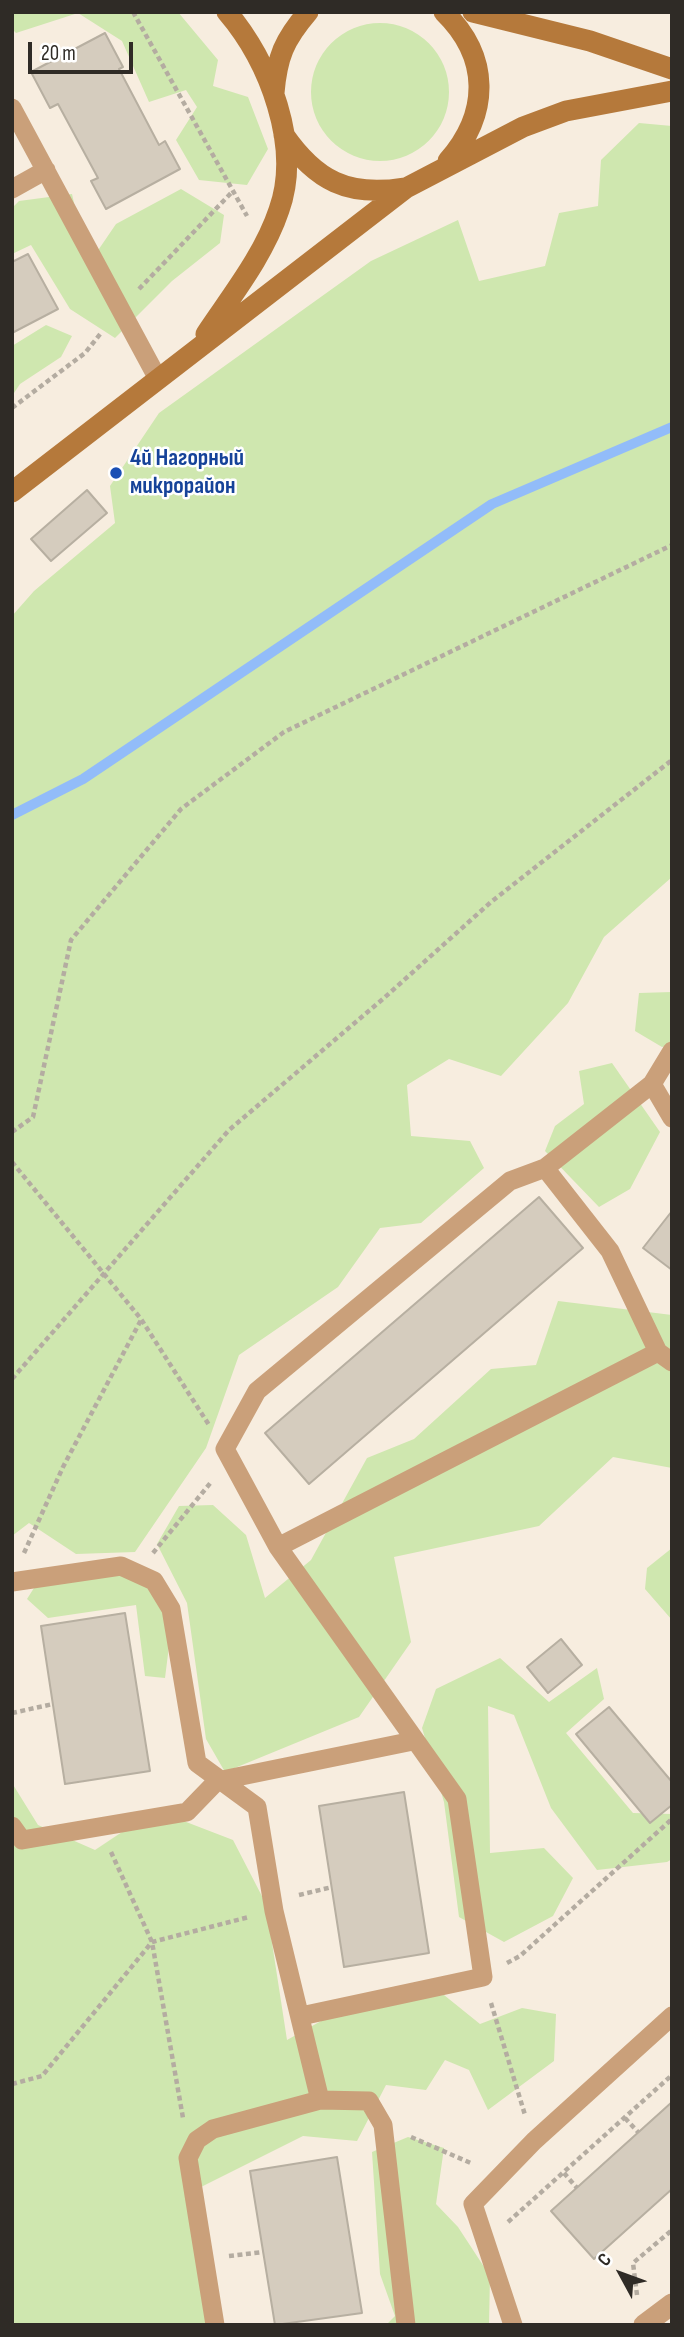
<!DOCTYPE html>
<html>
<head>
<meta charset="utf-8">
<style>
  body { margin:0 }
  #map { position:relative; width:684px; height:2337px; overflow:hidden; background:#f7eddf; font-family:"Sofia Sans Condensed",sans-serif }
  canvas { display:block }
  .frame { position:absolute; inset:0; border:14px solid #2f2b26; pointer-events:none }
  .north { position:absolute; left:586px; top:2239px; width:70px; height:70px; -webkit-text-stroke:5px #fff; paint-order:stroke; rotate:311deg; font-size:19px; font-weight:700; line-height:28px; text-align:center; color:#2f2b26 }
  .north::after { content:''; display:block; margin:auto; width:24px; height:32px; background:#2f2b26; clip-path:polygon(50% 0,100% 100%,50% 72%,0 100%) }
  .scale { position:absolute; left:28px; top:42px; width:105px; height:32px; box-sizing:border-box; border:4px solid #2f2b26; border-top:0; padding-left:9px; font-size:21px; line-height:24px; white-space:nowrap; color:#2f2b26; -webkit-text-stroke:5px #fff; paint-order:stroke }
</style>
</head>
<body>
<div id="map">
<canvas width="684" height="2337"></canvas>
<div class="frame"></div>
<div class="north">С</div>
<div class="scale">20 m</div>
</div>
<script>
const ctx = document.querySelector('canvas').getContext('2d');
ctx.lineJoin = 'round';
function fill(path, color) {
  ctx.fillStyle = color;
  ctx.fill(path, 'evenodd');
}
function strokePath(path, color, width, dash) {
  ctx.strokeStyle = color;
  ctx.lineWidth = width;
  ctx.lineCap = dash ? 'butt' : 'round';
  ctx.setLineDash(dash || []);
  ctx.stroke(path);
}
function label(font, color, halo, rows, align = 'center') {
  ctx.font = font + ' "Sofia Sans Condensed",sans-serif';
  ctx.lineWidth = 5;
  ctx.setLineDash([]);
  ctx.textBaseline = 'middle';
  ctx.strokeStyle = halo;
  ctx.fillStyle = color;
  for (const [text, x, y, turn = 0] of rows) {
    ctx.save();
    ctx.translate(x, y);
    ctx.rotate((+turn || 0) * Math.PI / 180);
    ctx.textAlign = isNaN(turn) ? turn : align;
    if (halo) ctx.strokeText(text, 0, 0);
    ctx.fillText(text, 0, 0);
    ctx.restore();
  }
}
fill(new Path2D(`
  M12,12H178L218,60L213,86L248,97L268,149L247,185L199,180L176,140L197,107L186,90L149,102L122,41L78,13L16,33L12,29Z
  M311 92a69 69 0 1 1 138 0a69 69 0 1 1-138 0Z
  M639,123L672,126V877L604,937L568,1003L501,1076L449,1059L407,1085L411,1136L470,1141L484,1168L421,1223L380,1228L338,1287L239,1355L206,1448L135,1552L76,1554L29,1523L12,1536V616L34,591L115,523L110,486L159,413L371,261L458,220L479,281L545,266L559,213L598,206L601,160Z
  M181,189L224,215L220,243L172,281L115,338L70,309L31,245L12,254V208L19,201L72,194L88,265L116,224Z
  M46,325L72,336L61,357L20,384L12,396V346Z
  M672,992V1045L662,1047L635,1031L639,993Z
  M612,1063L660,1132L630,1189L599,1207L545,1151L555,1126L584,1104L579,1071Z
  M558,1301L672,1315V1468L613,1457L539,1526L394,1557L411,1642L359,1717L225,1772L206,1739L187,1603L157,1544L179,1506L213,1505L246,1535L265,1598L311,1560L367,1458L414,1439L491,1369L536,1365Z
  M672,1548V1620L645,1589L647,1568Z
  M101,1561L157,1593L170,1638L165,1678L145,1676L136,1605L48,1618L27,1599L46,1569Z
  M500,1658L549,1702L597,1668L604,1699L566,1733L633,1813L672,1814V1859L667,1862L597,1870L551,1808L514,1715L488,1706L490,1853L544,1848L573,1878L553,1916L504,1942L459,1917L444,1802L422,1728L436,1689Z
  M12,1783L38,1825L95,1850L155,1810L233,1840L266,1904L287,2040L357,2001L444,1995L480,2024L522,2008L556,2014L554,2061L488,2110L469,2070L445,2060L426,2090L386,2085L357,2141L303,2136L197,2189L217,2325H12Z
  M408,2137L444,2148L436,2204L458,2227L490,2276L489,2325H386L395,2316L380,2274L372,2152Z`), '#cfe7af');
strokePath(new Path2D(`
  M12,815L83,779L492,504L672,427`), '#92bcf9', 10);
const building = new Path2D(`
  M105,33L123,67L119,69L159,145L165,141L180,169L106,209L91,181L98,178L58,104L50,108L31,72Z
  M28,254L58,309L12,333V262Z
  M87,490L107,513L51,561L31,539Z
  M539,1197L583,1248L309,1484L265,1433Z
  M672,1211V1270L643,1248Z
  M125,1613L150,1771L65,1784L41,1626Z
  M561,1639L582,1665L548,1693L527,1667Z
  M609,1707L672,1782V1805L650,1823L576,1734Z
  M404,1792L429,1953L344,1967L319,1806Z
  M672,2102V2189L594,2259L551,2211Z
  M337,2157L362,2313L275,2325L250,2171Z`);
fill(building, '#d5ccbe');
strokePath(building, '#b7afa1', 2);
strokePath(new Path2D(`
  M133,12L247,216
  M139,289L233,191
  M12,408L85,353L101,333
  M12,1132L33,1117L71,940L181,809L284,732L672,545
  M12,1162L141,1319L209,1425
  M12,1379L229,1130L384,998L491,902L672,760
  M24,1553L63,1467L141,1320
  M153,1553L212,1481
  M12,1713L53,1704
  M111,1852L152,1942L183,2118
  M299,1895L332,1887
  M507,1963L520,1956L672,1819
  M491,2003L525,2115
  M12,2084L42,2076L152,1942L249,1917
  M625,2118L638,2132
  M411,2137L473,2164
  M564,2173L577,2188
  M508,2222L672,2075
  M229,2256L263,2252
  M637,2295L633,2263L672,2230`), '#b4aca1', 4.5, [5, 3.5]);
strokePath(new Path2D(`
  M12,108L158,379
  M12,189L46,170
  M672,1051L652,1084L672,1118
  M545,1168L652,1084
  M278,1547L658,1352
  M12,1582L121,1566L154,1581L171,1609L197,1763L257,1807L274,1911L320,2100
  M12,1826L22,1840L187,1812L217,1781L413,1741
  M301,2016L483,1977L457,1799L278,1547L225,1449L257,1391L510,1181L545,1168L610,1251L658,1352L672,1362
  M215,2325L188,2158L197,2140L213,2129L320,2100L369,2101L383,2125L406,2325
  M513,2325L473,2204L534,2141L672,2016`), '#caa07a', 19);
strokePath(new Path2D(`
  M644,2325L672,2304`), '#caa07a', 21);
strokePath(new Path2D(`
  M444,12C490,57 490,113 448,161
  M473,12L590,41L672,69
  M274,93C277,57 284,40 308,12
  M284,135C316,181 348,197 404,188
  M206,334C232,295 264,255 279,210C302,146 269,61 227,12
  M12,492L406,188L523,127L566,111L672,91`), '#b5793b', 21);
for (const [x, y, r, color] of [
  [116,473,7,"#1a4fb4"]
]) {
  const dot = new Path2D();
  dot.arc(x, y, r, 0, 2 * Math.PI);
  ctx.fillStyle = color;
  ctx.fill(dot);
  strokePath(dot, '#fff', 2.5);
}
label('bold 24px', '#164399', '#fff', [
  ["4й Нагорный",130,459],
  ["микрорайон",130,487]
], 'left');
</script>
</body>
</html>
